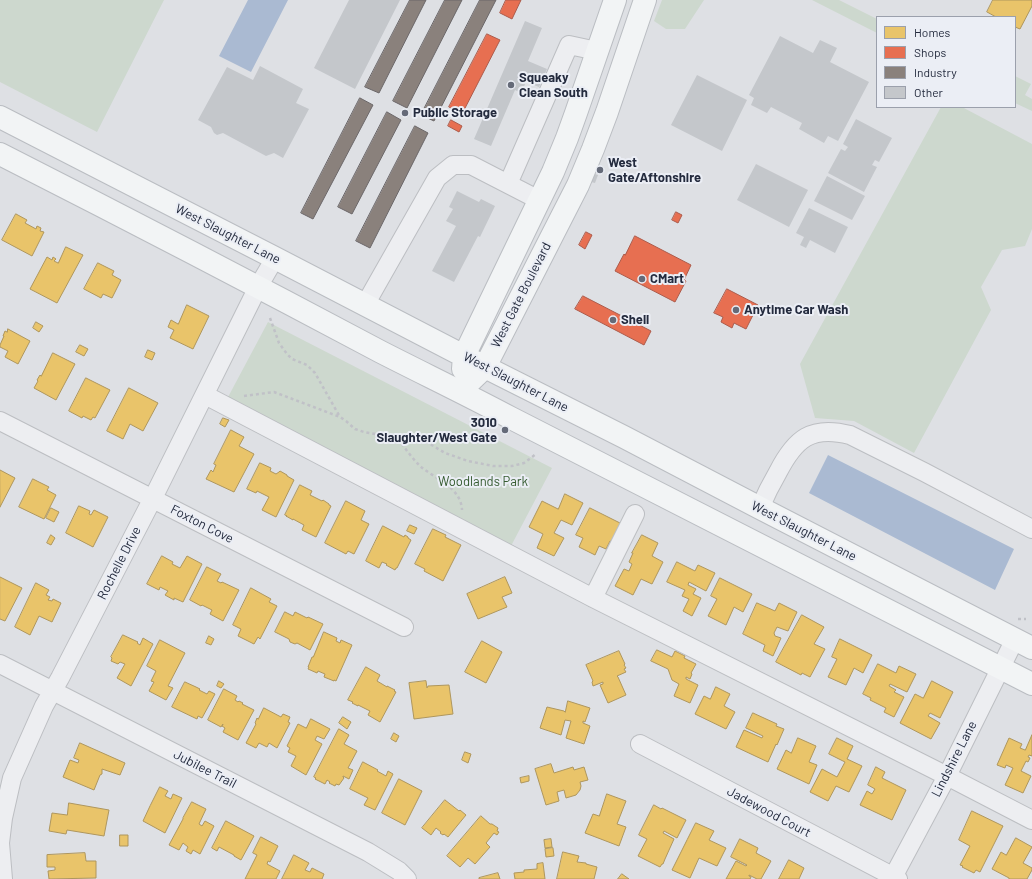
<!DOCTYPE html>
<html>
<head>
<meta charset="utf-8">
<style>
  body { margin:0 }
  #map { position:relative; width:1032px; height:879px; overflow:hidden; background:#dee0e4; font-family:Barlow,sans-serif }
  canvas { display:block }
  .legend { position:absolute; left:876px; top:16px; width:140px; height:92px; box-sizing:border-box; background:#ebeef5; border:1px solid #9ba0ac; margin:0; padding:5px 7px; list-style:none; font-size:12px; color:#242b3e }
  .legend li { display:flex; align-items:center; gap:8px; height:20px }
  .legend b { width:20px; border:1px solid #9ba0ac }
</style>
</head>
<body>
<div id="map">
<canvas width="1032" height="879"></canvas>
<ul class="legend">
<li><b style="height:11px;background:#e9c46a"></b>Homes</li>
<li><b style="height:11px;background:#e76f51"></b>Shops</li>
<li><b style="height:11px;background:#8a817c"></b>Industry</li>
<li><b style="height:11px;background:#c4c7cb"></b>Other</li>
</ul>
</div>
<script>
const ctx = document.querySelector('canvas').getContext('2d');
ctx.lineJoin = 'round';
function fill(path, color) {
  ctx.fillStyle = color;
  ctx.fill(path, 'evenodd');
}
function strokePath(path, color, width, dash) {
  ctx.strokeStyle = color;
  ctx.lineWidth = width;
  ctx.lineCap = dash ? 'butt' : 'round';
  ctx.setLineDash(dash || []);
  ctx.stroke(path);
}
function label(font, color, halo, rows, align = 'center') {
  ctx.font = font + ' Barlow,sans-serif';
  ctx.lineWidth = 4;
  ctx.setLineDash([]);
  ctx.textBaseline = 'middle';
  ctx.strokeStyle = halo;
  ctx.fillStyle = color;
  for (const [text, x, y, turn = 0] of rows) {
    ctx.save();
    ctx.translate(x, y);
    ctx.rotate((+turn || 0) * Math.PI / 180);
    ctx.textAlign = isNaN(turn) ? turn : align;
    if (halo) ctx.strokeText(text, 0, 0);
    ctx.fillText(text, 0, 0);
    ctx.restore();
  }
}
fill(new Path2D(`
  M0,0H164L97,132L0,82Z
  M662,0H704L685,29H666L654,21Z
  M812,0H839L877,19V33Z
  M1015,76L1031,84L1025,95L1032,99V111L1015,103Z
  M941,107H962L1032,144V229L1025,246L1002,250L981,287L991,310L914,453L854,421L815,418L800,364Z
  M268,322L552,468L511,546L227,399Z`), '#cdd8ce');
fill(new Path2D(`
  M248,0H288L251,72L219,56Z
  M828,455L1014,549L995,590L809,493Z`), '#aabad2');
const homes = new Path2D(`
  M993,0H1032V6L1020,29L1015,27V17H996L987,12Z
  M16,214L27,220L25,223L36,229L37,226L41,228L40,231L44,232L32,256L2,240Z
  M66,247L83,255L57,303L30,289L47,257L52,260L53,257L56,259L54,261L58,263Z
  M98,263L114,271L112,275L121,280L112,298L103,294L101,298L84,289Z
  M187,305L209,316L193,349L170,338L174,330L168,327L171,320L178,324Z
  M36,322L43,326L39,332L33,328Z
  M8,329L30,341L18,364L5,357L8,351L0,347V345L4,336H3L5,331L7,332Z
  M80,345L88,349L84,356L76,352Z
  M148,350L155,353L152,360L145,357Z
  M53,353L75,364L56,400L34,388L38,381L37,380L40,375L41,376Z
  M86,378L110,390L95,418L93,417L91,420L83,416L82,418L69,411Z
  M129,388L158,403L143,431L130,424L123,439L107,431Z
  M223,418L229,420L225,427L220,424Z
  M231,430L244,437L239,446L254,454L234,492L206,479L211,470L213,472L216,465L214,464Z
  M260,463L271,468L270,471L276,474L279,472L280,471L287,475V476L294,480L276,517L262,510L269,497L257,491L256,493L247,489Z
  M0,470L15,478L0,507Z
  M33,479L49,487L47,490L56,495L44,519L19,507Z
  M300,485L312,491L310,495L322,501L323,500L329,504V505L331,506L316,537L302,530L304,525L293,519V520L286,516H287L285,515Z
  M565,494L583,503L572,525L561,520L554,533L564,538L554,556L537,548L543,534L529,527L542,501L558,509Z
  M346,501L365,511L361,520L369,524L354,554L348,551L346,554L325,543Z
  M79,506L90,511L89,514L91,515L94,510L108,517L93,547L66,533Z
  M51,508L59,512L54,522L46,518Z
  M590,508L622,524L613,542L610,541L606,549L599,546L595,555L579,547L583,538L576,535Z
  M410,525L417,528L414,534L407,531Z
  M383,526L404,537L405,535L408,537V538L411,540L397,568H396L395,570L386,565L387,564L382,562L379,568L366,561Z
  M433,529L446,535L445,537L461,545L443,581L424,571L425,569L415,564Z
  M51,535L55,538L51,545L47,543Z
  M642,535L658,543L652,556L663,562L652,584L641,579L633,595L615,586L624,569L629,571L632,564L629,562L633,553H632Z
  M162,556L173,562L172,564L180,568L187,556L202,564L183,602L174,598V600L165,595L168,591L160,587L159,590L147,584Z
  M677,562L695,571L698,565L715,573L706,591L689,582L688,585L696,589L693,594L701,598L692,616L683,611L689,599L682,596L685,590L667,582Z
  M207,567L221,574L217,581L221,583L222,582L239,590L223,621L210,614L212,610L202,605L201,606L190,600Z
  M0,577L22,588L5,621L0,619Z
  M505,577L512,593L502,597L507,607L478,619L467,594Z
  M720,578L752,594L743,612L734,607L726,625L708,616L717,599L711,596Z
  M36,583L49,590L46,595L50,597L48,600L52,601L53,599L61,603L52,622L39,616L30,635L15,627Z
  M251,588L271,599L269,602L277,606L260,639L258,637L254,644L238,636L241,629L233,625Z
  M757,603L775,611L779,603L797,612L788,631L777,627L774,633L775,636L781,638L773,656L763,651L765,645L743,634Z
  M285,612L293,616L295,612L307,618L308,617L323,624L310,650L297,643L295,644L290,642L289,639L275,632Z
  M802,615L824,627L814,644L825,649L810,677L802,673L801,675L776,662Z
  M324,632L337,638L336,641L340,643L341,640L352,645L336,681L334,680V681L324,677L325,674L318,671L317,673L308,669L309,667H308L312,657H313Z
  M123,635L138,642L137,643L140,645L143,638L153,644L131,686L117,678L125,664L120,662L118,664L111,661L112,658L111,657Z
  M209,636L214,639L211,645L206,643Z
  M840,639L872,655L863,673L854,668L846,685L828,677L837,659L832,657Z
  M160,640L185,653L168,686L173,688L166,700L149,691L154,682L151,681L156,671L147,666Z
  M482,641L502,652L486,683L465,672Z
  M657,650L672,657L675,651L685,656L684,658L696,664L691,673L692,674L690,679L686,677V679L698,685L690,703L674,696L679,684L672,680L668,669L651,661Z
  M619,651L625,664L624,665L626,668L624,669L626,672L617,676L618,677L626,695L608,703L600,685L603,684V682L593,686L592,682L593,681L586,665Z
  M878,664L896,673L899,666L916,674L907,692L890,684L889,686L896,690L894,692L904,697L894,717L884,712L886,708L870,700L871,698L863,694Z
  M366,667L380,675L377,681L387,687V686L395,690L394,691L396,692L380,722L368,715L370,711L358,705V706L352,703L353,702L348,700Z
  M219,681L224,684L221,688L217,686Z
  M426,681L427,688L428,686L449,685L453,714L414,719L409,683Z
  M932,681L953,692L940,718L930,713L928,716L940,723L931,739L900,723L915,694L923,698Z
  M185,682L196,687L200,689L199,690L207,694L209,691L215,694L202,718L198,716L197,719L172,707Z
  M716,687L730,694L724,706L735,712L726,729L695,714L704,696L710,699Z
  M224,689L237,696L235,700L238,702L239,701L243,703L242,704L254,710L238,740L223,732L225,728L222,726L223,724L221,727L208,720Z
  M568,701L590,708L585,722L583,721V723L590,726L584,744L566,738L571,721L565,720L561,735L540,728L547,707L564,711L565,712Z
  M264,708L281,717L283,714L290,717L288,722L290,723L277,748L269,743L267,747L259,743L256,748L246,743L256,724L255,723L257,718L258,719Z
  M753,713L777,724L776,726L784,729L777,745L776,744L768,762L736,747L744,730L762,738L763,736L746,728Z
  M343,717L351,722L347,729L339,723Z
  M311,719L330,729L324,739L317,736L315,740L322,744L306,775L291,766L296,756L288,752L290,748L287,746L298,724L306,728Z
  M339,729L349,735L344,744L357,751L348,768L353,770L349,779L343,776V777L344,778L339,785L336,784L335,786L329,783L330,782L327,780L325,784L315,779L316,778L314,777Z
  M394,733L399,736L396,742L391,739Z
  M1032,735V756L1029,755L1028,757L1030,758L1028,762L1026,761L1021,771L1031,776L1023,793L1005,785L1013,768L1006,765L1005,768L997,765L1009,738L1022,744L1020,748L1025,750Z
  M798,738L816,746L809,762L817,765L809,784L777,769L786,750L791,753Z
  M837,738L853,746L847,759L862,766L849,792L836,786L828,801L810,792L822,769L837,777L845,762L829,754Z
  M80,743L125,763L120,775L102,769V774L100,775L94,790L63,777L70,760L78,763L79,760L74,758Z
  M465,752L471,754L468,763L462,760Z
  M363,762L378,770L377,771L386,776L388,771L393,774L375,810L364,805L368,798L350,789Z
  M551,764L554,773L573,767L574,770L584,767L588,780L580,782L581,786L580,790L576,795L566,798L564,790L557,792L559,801L546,805L535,769Z
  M876,767L885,772L882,778L906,790L892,820L860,805L867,791L872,794L875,789L868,785Z
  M529,776V781L521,783L520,778Z
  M399,779L422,791L405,825L382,813Z
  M160,787L168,791L165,796L171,799L173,794L182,798L165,833L143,821L150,806Z
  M607,794L626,801L617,824L626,827L619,846L585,833L593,814L599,816Z
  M445,800L459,811L460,810L466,815L448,837L444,834L443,835L440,833L441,832L436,828L431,835L422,828Z
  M192,802L206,809L199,824L202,826L205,821L214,826L200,854L193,850L191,854L186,851L188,847L183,843L179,850L169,845L183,819V818Z
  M69,803L109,810L104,836L67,830L66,834L49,831L52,813L67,815Z
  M654,805L661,809L662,808L686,820L677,838L664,831L663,833L674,839L665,859L663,864H662L660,867L638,856L647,839L639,835Z
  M972,811L1003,826L980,872L976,870L974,873L962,867L963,866L960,865L970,846L959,840Z
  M481,816L490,824H492L498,828L497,831L499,832L497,835L494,833L486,843L490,847L475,864L468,858L460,867L447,856Z
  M226,821L254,836L241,860L234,856V855L219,847L217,851L212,848Z
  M696,823L714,831L709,840L726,848L717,866L699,858L690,878L672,870L687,840Z
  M120,835H128V846H120Z
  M261,837L278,846L270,862L268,861L267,864L280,871L276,879H245L257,855L253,853Z
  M1016,838L1032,847L1023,863L1032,868V870L1027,879H1009V878L992,869L1001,852L1006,855Z
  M551,839L552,847L545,848L544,840Z
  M740,839L758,848L756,853L771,861L761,879H757L749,875V876L751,877L750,879H726L736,861L746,866L747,865L731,857Z
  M553,848L554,856L546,857L545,849Z
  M563,852L579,856L577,862L586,863V864L597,867L594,879H557Z
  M85,853L86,861H96V878L49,879L48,871L55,870V867H47V855Z
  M294,855L309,863L305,870L310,872L312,868L324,874L322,879H282Z
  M789,860L804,868L799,879H779Z
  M543,863L545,879H515L514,873L524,872V870L537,869V864Z
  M498,873L500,879H479V878Z
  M622,874L629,879H618Z`);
fill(homes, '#e9c46a');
strokePath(homes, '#ae965d', 1);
const shops = new Path2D(`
  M506,0H521L512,19L500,13Z
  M487,34L500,40L462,114L449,107Z
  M451,120L462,126L459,132L448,126Z
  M676,212L682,215L678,223L672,220Z
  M586,232L592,235L585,249L579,245Z
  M635,236L691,265L684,280L686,281L675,302L615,271L624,254L625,255Z
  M727,289L758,305L746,329L734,323L732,328L721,322L723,317L714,313Z
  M583,296L651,331L644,345L575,309Z`);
fill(shops, '#e76f51');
strokePath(shops, '#ac5b4b', 1);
const industry = new Path2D(`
  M410,0H426L379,93L365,87Z
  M445,0H462L407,108L393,101Z
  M480,0H496L434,121L421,115Z
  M360,98L373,105L313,219L301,213Z
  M387,112L401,120L352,214L338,207Z
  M415,126L428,133L370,248L356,241Z`);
fill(industry, '#8a817c');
strokePath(industry, '#6b6769', 1);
fill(new Path2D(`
  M349,0H400L355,89L314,68Z
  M525,21L542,28L528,61L547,69L539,87L526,82L521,93L515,90L491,146L474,139Z
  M780,36L813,53L820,40L837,48L830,62L869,82L838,141L828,136L824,143L799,129L802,123L771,107L767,113L751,105L754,98L749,95Z
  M260,66L303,89L296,103L309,109L283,158L274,153L266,156L223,133L217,135L214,133L211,127L198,120L227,67L253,80Z
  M697,75L747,100L722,151L671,125Z
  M856,119L892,138L879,162L875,160L872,165L877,167L864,192L828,173L841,149L845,151L848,147L843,144Z
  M756,164L808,190L789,227L737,200Z
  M595,174L598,175L595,183L591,182Z
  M827,176L865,196L852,220L814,201Z
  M457,191L479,202L481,199L495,206L480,237L478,236L454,282L432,271L456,226L446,221L453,209L449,207Z
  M809,208L848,227L835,253L810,240L806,248L800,245L804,237L796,233Z`), '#c4c7cb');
const minor = new Path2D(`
  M508,184L569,45L597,51
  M365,305L374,289L437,178L453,165H471L539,200
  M205,395L593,598L947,776L1032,820
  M0,421L404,627
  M760,508C765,496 771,484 778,472C795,439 811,425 850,435L924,472L1032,529
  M593,598L635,514
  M0,664L368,852L399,871L407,879
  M640,744L898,879
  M3,879L0,843L3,818L12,778L44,706L60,678L153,498L258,287L275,258
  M892,879L947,776L1015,639`);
const major = new Path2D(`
  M0,117L275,258L485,367L624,437L760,508L1032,648
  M0,154C128,219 255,285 381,352C424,374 468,395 511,418L1032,684
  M463,369L464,356L553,172L567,138L576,113L615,0
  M460,391L485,367L578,185L593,149L607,112L645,0`);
strokePath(minor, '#bcbec2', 20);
strokePath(major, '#babdc2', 24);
strokePath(new Path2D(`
  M270,318L279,343L287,354L292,359L307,365L315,373L340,417
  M244,396L274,392L340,417L346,421L355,429L364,432L397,438L425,441L445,453L468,461L493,466H512L524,463L536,454
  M398,439C405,448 412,458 420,466C435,479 461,487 462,510
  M1018,619H1026`), '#c0c1c7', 2.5, [3, 3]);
strokePath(minor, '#edeef1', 18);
strokePath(major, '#f2f4f5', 22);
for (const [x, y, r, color] of [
  [511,85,4,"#656a78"],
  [405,113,4,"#656a78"],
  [600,170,4,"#656a78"],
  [642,279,4,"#656a78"],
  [736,310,4,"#656a78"],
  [613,320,4,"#656a78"],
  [505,430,4,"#656a78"]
]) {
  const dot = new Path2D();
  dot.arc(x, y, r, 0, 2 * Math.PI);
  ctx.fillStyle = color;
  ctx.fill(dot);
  strokePath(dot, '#ebeef5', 1.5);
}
label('bold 13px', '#242b3e', '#ebeef5', [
  ["Squeaky",519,78],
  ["Clean South",519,93],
  ["Public Storage",413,113],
  ["West",608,163],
  ["Gate/Aftonshire",608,178],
  ["CMart",650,279],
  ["Anytime Car Wash",744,310],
  ["Shell",621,320],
  ["3010",497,423,"right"],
  ["Slaughter/West Gate",497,438,"right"]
], 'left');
label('13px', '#242b3e', '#ebeef5', [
  ["West Slaughter Lane",228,234,27],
  ["West Gate Boulevard",521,295,-63],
  ["West Slaughter Lane",516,382,27],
  ["Foxton Cove",202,524,27],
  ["West Slaughter Lane",804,531,27],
  ["Rochelle Drive",119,563,-63],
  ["Lindshire Lane",954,759,-63],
  ["Jubilee Trail",205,769,27],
  ["Jadewood Court",769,812,28]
]);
label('13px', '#355b30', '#ebeef5', [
  ["Woodlands Park",483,482]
]);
</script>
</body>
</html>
